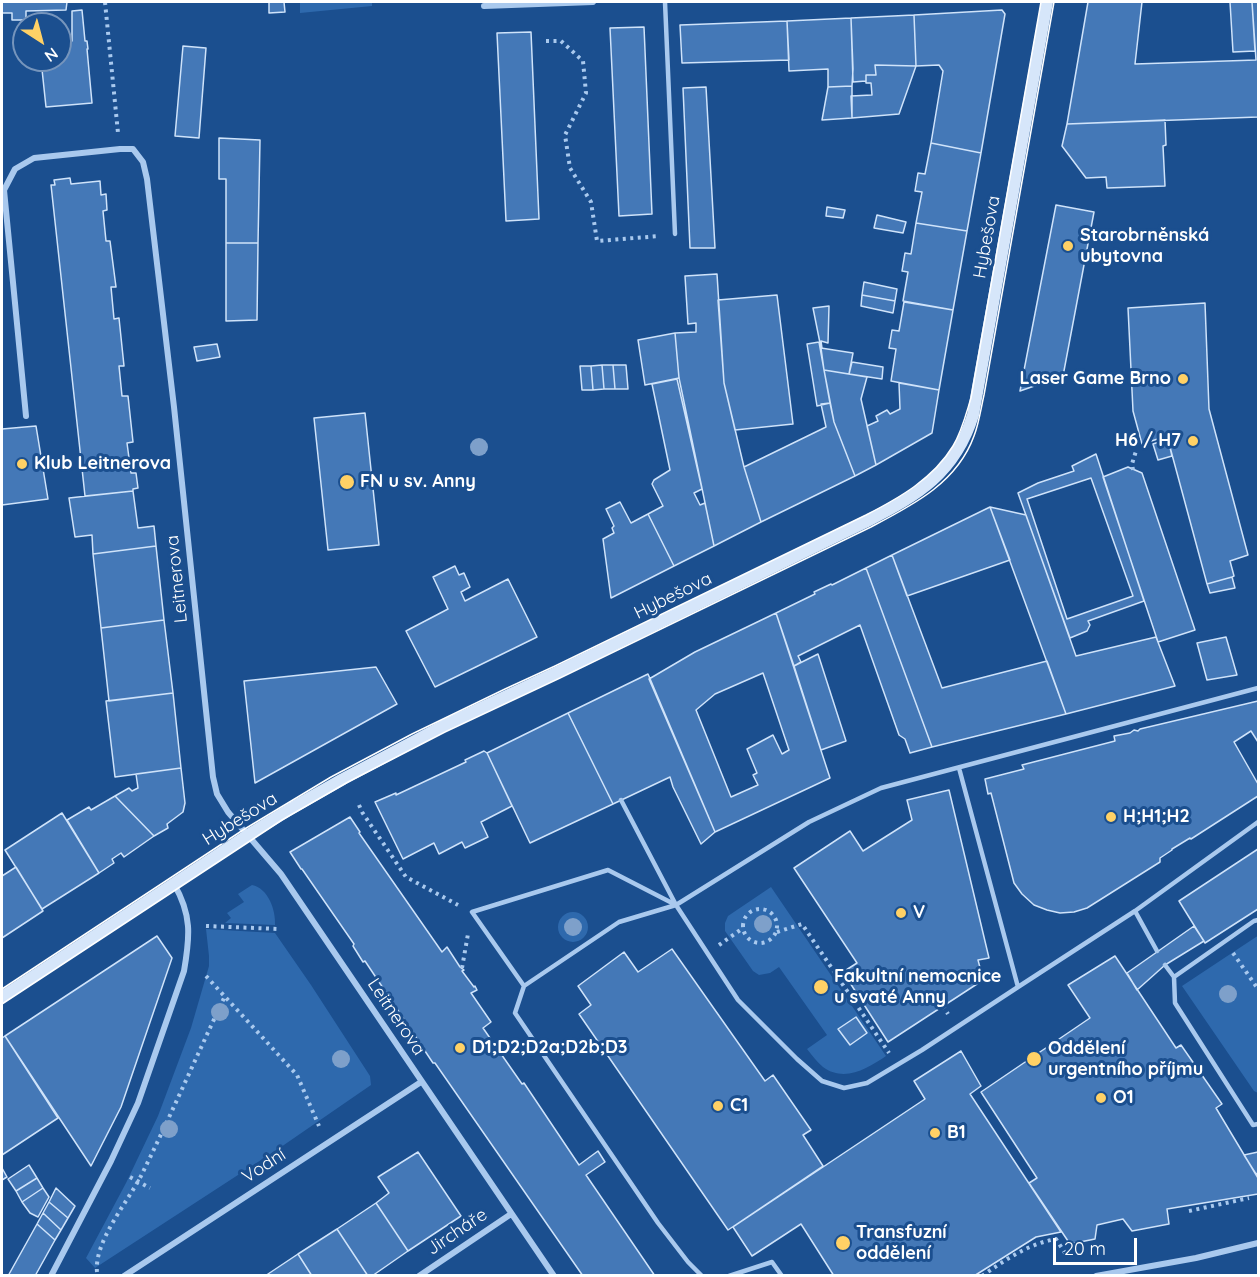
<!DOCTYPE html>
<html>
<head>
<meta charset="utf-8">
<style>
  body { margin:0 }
  #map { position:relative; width:1260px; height:1277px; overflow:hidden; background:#1b4f8f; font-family:Quicksand,sans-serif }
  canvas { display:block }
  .frame { position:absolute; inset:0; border:3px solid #fff; pointer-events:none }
  .north { position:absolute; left:12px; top:12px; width:60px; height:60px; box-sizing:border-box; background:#1b4f8f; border:2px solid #7695bc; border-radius:50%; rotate:144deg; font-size:16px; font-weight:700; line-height:24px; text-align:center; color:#fff }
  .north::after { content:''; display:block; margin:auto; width:21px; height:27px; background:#ffd166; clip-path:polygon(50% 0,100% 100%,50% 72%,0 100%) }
  .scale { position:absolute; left:1053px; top:1238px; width:84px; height:27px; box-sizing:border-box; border:3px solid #fff; border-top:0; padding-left:8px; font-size:18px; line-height:21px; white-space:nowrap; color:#fff; -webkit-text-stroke:4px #1b4f8f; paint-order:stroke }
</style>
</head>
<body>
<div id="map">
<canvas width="1260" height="1277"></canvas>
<div class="frame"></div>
<div class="north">N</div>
<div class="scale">20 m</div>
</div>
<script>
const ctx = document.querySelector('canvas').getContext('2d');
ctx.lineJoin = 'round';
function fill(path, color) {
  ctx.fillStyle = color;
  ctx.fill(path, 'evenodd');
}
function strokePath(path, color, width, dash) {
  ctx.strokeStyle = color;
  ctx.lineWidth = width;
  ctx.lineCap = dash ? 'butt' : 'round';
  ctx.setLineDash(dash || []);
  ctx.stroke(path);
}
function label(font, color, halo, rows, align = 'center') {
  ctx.font = font + ' Quicksand,sans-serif';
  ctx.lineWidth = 6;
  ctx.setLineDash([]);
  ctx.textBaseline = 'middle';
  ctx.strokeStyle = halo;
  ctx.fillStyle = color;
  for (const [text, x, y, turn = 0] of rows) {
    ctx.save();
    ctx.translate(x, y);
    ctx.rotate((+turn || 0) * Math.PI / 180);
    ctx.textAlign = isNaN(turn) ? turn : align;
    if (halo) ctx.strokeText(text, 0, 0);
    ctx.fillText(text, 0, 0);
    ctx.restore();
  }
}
fill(new Path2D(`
  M300,2H372V6L300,13Z
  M252,885C268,888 276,910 275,925L225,923L231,918L227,913L244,902L238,894Z
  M771,887L886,1056C868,1068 845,1083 823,1067C817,1062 812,1055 807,1049L827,1035L779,967L770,973L759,975L753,971L725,931V923L728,916Z
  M558 927a15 15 0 1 1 30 0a15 15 0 1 1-30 0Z
  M206,929L275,933L311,985L370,1076L371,1085L281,1147L95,1268L86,1258L126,1183L158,1116L191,1028L209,966V956Z
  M1258,936V1093L1254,1091L1182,986L1256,937Z`), '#2e69ad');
const building = new Path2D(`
  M2,2H67L66,10L26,11V20H12V13H2Z
  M269,2H284L285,12L269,13Z
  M1088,2H1142L1135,64L1256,60L1252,2H1258V117L1067,124Z
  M1230,2H1252L1255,51L1233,52Z
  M82,10L85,41H87L88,49H87L92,103L46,107L41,60H60V41H72V11Z
  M1002,10L1005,14L981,153L931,143L943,71L939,65L916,66L914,15Z
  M914,15L916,66L875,65L876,75H866V81L853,82L851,18Z
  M851,18L853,69L852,86L828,87V69L789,71L787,21Z
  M787,21L789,60L682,63L680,25Z
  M644,27L652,214L619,216L610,28Z
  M531,32L539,219L506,221L497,33Z
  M183,46L206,48L199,138L175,136Z
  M875,65L916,66L899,114L852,118L851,96L872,95L871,83H866V75H876Z
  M852,86V118L822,120L828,87Z
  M706,87L715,248H690L683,88Z
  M1165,120L1166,145L1163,146L1165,186L1107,188L1106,177L1086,178L1062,146L1067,124Z
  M219,138L260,140L258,243H226V179H219Z
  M931,143L981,153L967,231L916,223L922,192L915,191L918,173L925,174Z
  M70,178L71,184L100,181L101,195L106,194L107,210L103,211L106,241H110L116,287H111L114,319L119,318L124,366H119L122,396H128L133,442L127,443L131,473H136L138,488L133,489V491L85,496L51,185H55L54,180Z
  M1056,205L1094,212L1063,376L1020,391Z
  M827,207L845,210L843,218L826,216Z
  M877,215L906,222L903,233L874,228Z
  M916,223L967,231L953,310L903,301L908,272L902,271L905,253L911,254Z
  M226,243H258L257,320L226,321Z
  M717,274L724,383L744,467L761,522L714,546L679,378L675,333L696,332V323L688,324L685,276Z
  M864,282L897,289L895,301L862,295Z
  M777,295L793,424L735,430L724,383L718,300Z
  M862,295L895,301L893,313L861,306Z
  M904,302L953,310L939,390L891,381L896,349L889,348L892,330L899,331Z
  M1205,303L1209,409L1248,555L1230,561L1234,576L1232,577L1207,584L1167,436L1142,444L1133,411L1128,308Z
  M829,306L828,343L821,341L822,348H821L813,308Z
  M675,333L679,378L645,385L638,340Z
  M819,342L830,403L817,406L807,344Z
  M217,344L220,357L197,361L194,347Z
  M821,348L853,353L849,374L824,370Z
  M852,362L883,367L882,379L849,374Z
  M602,365H613L615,389H604Z
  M602,365L604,389L593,390L591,366Z
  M613,365H626L628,389H615Z
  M580,366H591L593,390H582Z
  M824,370L867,377L861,399L876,465L855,476L834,422Z
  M677,379L702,489L694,493L700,505L705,503L714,546L674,566L648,514L663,506L652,484L654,480L670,470L652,384Z
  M899,383L939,390L932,433L876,465L867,426L878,421L876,416L887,410L890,414L900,409Z
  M830,403L834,422L855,476L761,522L744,467L826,427L821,404Z
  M365,413L379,545L328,550L314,418Z
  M36,426L48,499L2,505V429Z
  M1168,439L1172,456L1158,460L1153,444Z
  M1096,454L1144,601L1088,621L1090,625L1087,631L1070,638L1018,493L1038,483L1074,471L1072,466Z
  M1128,467L1142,473L1195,630L1158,642L1103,477Z
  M1091,478L1133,596L1067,619L1027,499Z
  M133,491L138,528L154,526L156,546L93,554L92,535L75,537L69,498Z
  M620,502L631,523L648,514L674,566L611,598L603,539L614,533L612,528L614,526L606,509Z
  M990,507L1026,515L1076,656L1156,637L1175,686L1066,714Z
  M990,507L1010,560L907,596L892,555Z
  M156,546L164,620L101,628L93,554Z
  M892,555L942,688L1047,661L1066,714L932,747L866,568Z
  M455,566L459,575L464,573L470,587L461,592L465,601L508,579L537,637L435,687L406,631L448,609L433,577Z
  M866,568L932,747L910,753L905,739L899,735L860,625L798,656L801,662L794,666L776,613L815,594L814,592L831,584L832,585Z
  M1232,577L1235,588L1210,593L1207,584Z
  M776,613L830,778L715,832L649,679L695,652ZM763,673L789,750L782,754L773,735L747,749L757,773L753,775L758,785L731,797L696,710L715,694Z
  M164,620L173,693L109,701L101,628Z
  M1226,637L1237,675L1207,680L1197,643Z
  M818,654L846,741L821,750L794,666Z
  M376,667L397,704L255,783L244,681Z
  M648,674L715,832L701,844L673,787L670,777L613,804L568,713Z
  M173,693L181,768L115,777L106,701Z
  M1258,701V742L1251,731L1234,742L1258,784V796L1191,839L1190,838L1172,849V850L1160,858V862L1087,908L1074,912L1060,913L1047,910L1034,905L1022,894L1014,883L991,793L988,794L985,779L1024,769L1022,765L1115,741L1114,736L1130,733L1134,730L1138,731L1140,729Z
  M568,713L613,804L530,843L487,753Z
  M484,751L487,753L512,806L481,822L488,837L465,848L462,842L439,854L434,843L403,859L375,802L396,793V795L466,762L465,760Z
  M181,768L185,803L183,812L167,824L168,828L154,836L115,796L129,788L132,791L138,788L136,774Z
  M949,790L989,958L978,960L982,975L981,978L977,984L888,1042L843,972L857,963L794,868L850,831L863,851L912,820L907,800Z
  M115,796L154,836L124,857L121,853L112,859L114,863L99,873L67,820L89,807L91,810Z
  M62,813L99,873L42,909L5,850Z
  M350,817L360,832L359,833L442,952L447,947L460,967L464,970L462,971L474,987L475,986L477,990L471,993L491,1022L483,1028L522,1084L524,1083L579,1165L598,1151L605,1162L586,1175L655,1276H583L435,1063H433L365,961L363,962L353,946L354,944L302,869H301L290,852Z
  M1258,849V909L1205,943L1179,901Z
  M16,867L43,911L2,938V876Z
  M1194,926L1204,941L1165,965L1137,990L1127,973Z
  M157,936L172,958L121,1107L91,1166L5,1036Z
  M672,949L765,1081L773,1075L811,1130L803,1135L823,1166L728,1230L579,1014L591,1005L578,986L624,952L638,972Z
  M1115,956L1176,1048L1181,1045L1222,1104L1216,1108L1258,1178V1194L1167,1209L1169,1224L1132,1231L1123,1219L1097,1225L1095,1239L1070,1244L1029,1183L1037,1178L981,1092L1090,1018L1068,985Z
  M856,1017L867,1033L850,1045L838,1029Z
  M5,1036L58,1118L2,1155V1038Z
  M961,1051L981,1086L970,1094L1061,1232L1036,1237L974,1276H834L801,1224L752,1256L733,1227L925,1099L914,1081Z
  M418,1152L461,1216L408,1251L376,1203L389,1193L378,1177Z
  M1258,1152V1173L1256,1174L1244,1155Z
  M29,1165L37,1178L16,1191L8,1179Z
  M2,1168L7,1177L2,1180Z
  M37,1178L43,1188L22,1202L16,1191Z
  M43,1188L49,1197L38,1217L30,1213L22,1202Z
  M56,1188L75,1206L68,1218L49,1202Z
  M49,1202L68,1218L61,1230L43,1213Z
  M376,1203L408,1251L372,1276H368L337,1229Z
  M43,1213L61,1230L55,1240L37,1224Z
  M37,1224L55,1240L35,1276H8Z
  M337,1229L368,1276H312L298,1254Z
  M298,1254L312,1276H265Z`);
fill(building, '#4478b7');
strokePath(building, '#cfe3fa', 1.5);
strokePath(new Path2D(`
  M105,2L118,133
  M546,41H561L583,61L586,93L565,135L570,168L591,202L597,241L660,236
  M1133,470L1132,464L1136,451
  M359,805L362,812L406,877L458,905
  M743 926a17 17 0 1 1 34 0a17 17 0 1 1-34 0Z
  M206,926L279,929
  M777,932L802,924L889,1053
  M719,945L743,928
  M1233,953L1258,989
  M462,968L468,934
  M206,976L297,1075L319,1126
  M943,1006L948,1014
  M130,1177L150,1188
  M1189,1211L1249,1198
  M97,1272C94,1241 128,1202 142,1174C171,1115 197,1055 225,996
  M982,1276C1005,1260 1028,1244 1056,1239L1067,1256`), '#a9c9ee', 4, [3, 4.5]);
strokePath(new Path2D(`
  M665,2L675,234
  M959,768L1018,987L1135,911L1258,822
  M621,800L676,905L738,1000L797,1059L822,1081L844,1088L867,1083L922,1050L1018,987
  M1135,911L1157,951
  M1165,965L1174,977L1175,1003L1253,1125L1258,1124
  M1174,977L1254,921L1258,920
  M524,986L472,912L608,870L676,905
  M702,1276L688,1262L658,1223L515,1013L524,986L619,922L676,905L809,822L881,788L1258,688
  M729,1276L772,1262L782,1276`), '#a9c9ee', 4.5);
strokePath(new Path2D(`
  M484,6L593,2
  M26,416L4,190L15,169L34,158L120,149H133L143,162L147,179L174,407L213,777L217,794L228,812L281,874L554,1276
  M51,1276L111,1161L138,1103L184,971C190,936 192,915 174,884
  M124,1276L421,1082
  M419,1276L511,1214
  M1096,1276L1196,1258L1258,1243`), '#a9c9ee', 6);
strokePath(new Path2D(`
  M2,997L248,835L292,808L343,779L443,726L558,672L867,521C918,495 955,473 973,415L1047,2`), '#d6e6fa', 12);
strokePath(new Path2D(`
  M2,989L243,830L331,777L412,734L505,689L555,666L866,515C899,498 933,479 953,446C962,431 966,414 971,398L1041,2
  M2,1004L282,820L348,782L445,732L560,678L871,527C913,505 957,483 974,436C979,423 981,408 984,395L1054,2`), '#fff', 1.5);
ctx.fillStyle = '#7ea0ca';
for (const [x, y] of [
  [479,447],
  [763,924],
  [573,927],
  [1228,994],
  [220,1012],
  [341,1059],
  [169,1129]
]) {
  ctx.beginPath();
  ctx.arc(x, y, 9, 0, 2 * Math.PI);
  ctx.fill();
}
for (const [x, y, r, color] of [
  [1068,246,6,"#ffd166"],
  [1183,379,6,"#ffd166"],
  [1193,441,6,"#ffd166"],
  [22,464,6,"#ffd166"],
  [347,482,8,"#ffd166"],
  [1111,817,6,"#ffd166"],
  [901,913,6,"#ffd166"],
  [821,987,8,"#ffd166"],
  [460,1048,6,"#ffd166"],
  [1034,1059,8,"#ffd166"],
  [1101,1098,6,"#ffd166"],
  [718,1106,6,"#ffd166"],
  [935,1133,6,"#ffd166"],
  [843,1243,8,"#ffd166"]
]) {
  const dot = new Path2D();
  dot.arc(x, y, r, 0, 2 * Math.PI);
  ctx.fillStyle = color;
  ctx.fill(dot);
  strokePath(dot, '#1b4f8f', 2);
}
label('bold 18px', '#fff', '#1b4f8f', [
  ["Starobrněnská",1080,236],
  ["ubytovna",1080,257],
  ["Laser Game Brno",1171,379,"right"],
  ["H6 / H7",1181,441,"right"],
  ["Klub Leitnerova",34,464],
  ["FN u sv. Anny",360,482],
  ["H;H1;H2",1123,817],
  ["V",913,913],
  ["Fakultní nemocnice",834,977],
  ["u svaté Anny",834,998],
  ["D1;D2;D2a;D2b;D3",472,1048],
  ["Oddělení",1048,1049],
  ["urgentního příjmu",1048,1070],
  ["O1",1113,1098],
  ["C1",730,1106],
  ["B1",947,1133],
  ["Transfuzní",856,1233],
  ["oddělení",856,1254]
], 'left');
label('18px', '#fff', '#1b4f8f', [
  ["Hybešova",987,237,-80],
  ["Leitnerova",177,579,-96],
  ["Hybešova",673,596,-26],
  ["Hybešova",240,819,-32],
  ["Leitnerova",396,1017,56],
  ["Vodní",264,1166,-33],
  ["Jircháře",457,1232,-34]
]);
</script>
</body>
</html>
